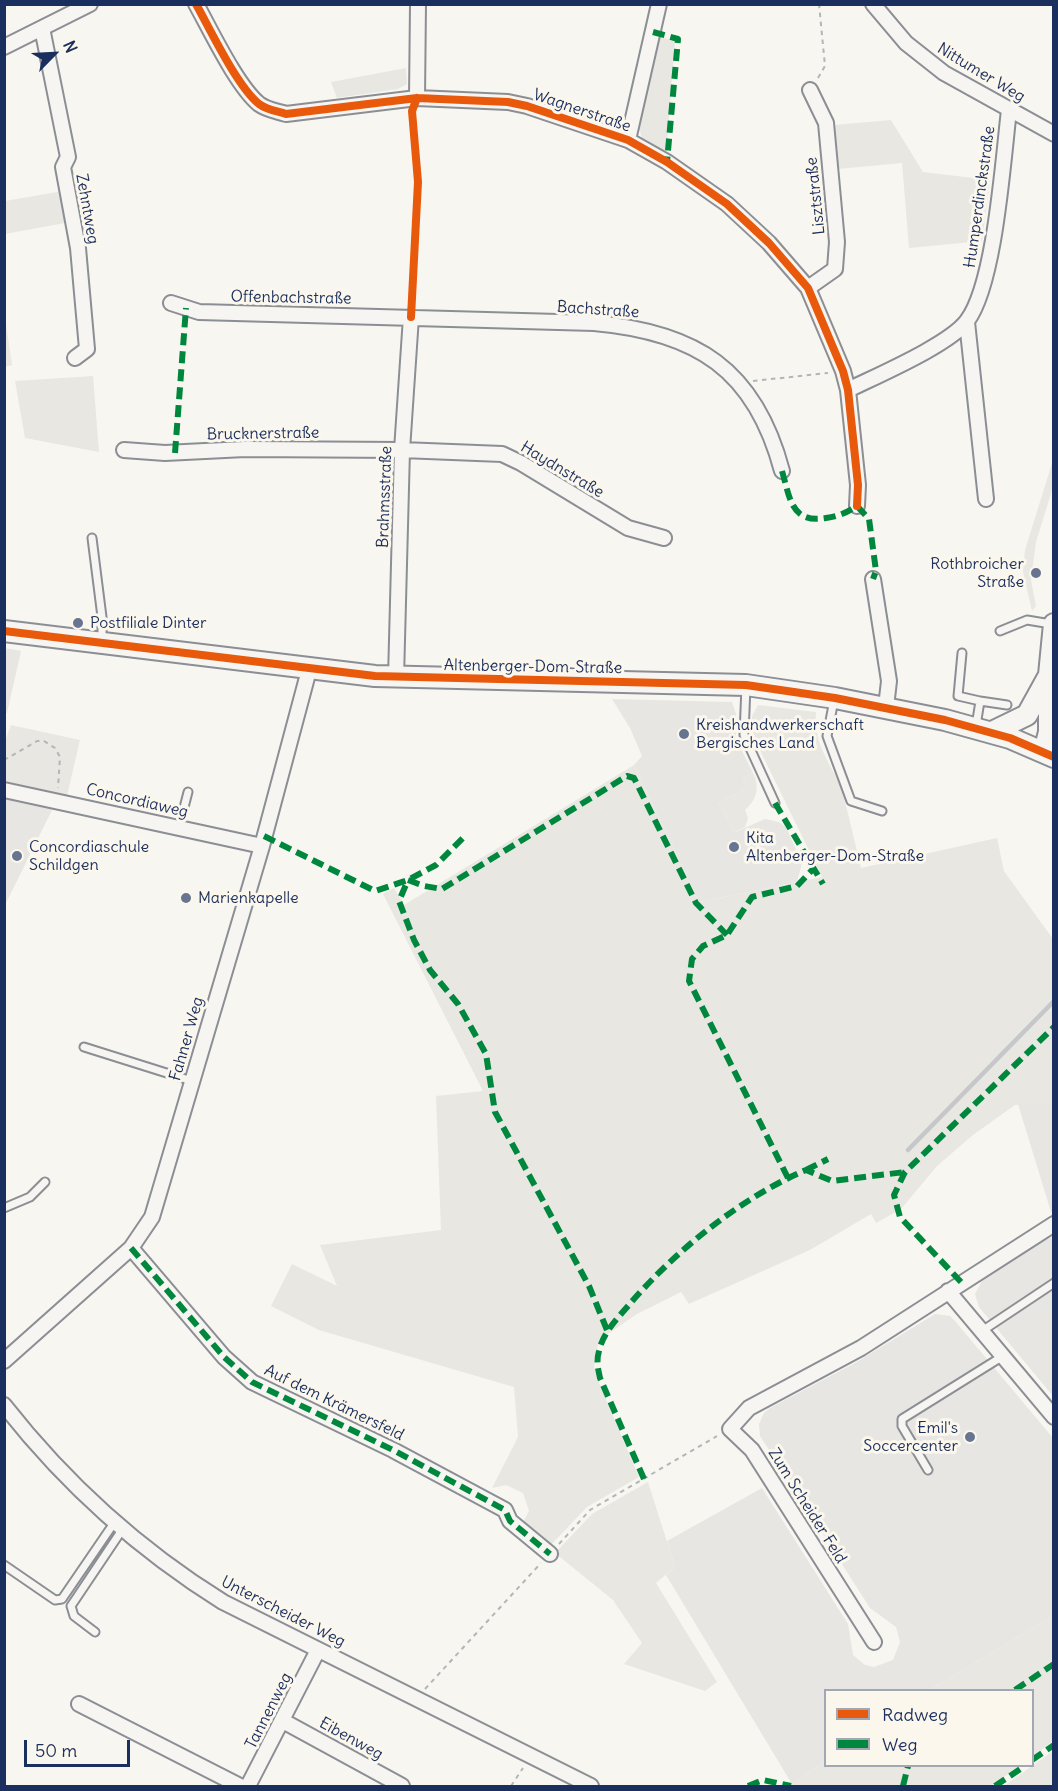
<!DOCTYPE html>
<html>
<head>
<meta charset="utf-8">
<style>
  body { margin:0 }
  #map { position:relative; width:1058px; height:1791px; overflow:hidden; background:#f8f6f0; font-family:Delius,sans-serif }
  canvas { display:block }
  .frame { position:absolute; inset:0; border:6px solid #1b2f5e; pointer-events:none }
  .legend { position:absolute; left:824px; top:1689px; width:210px; height:78px; box-sizing:border-box; background:#fbf7ec; border:2px solid #a1a7b3; margin:0; padding:8px 10px; list-style:none; font-size:18px; color:#1b2f5e }
  .legend li { display:flex; align-items:center; gap:12px; height:30px }
  .legend b { width:30px; border:2px solid #a1a7b3 }
  .north { position:absolute; left:24px; top:24px; width:60px; height:60px; -webkit-text-stroke:4px #fbf7ec; paint-order:stroke; rotate:66deg; font-size:16px; font-weight:700; line-height:24px; text-align:center; color:#1b2f5e }
  .north::after { content:''; display:block; margin:auto; width:21px; height:27px; background:#1b2f5e; clip-path:polygon(50% 0,100% 100%,50% 72%,0 100%) }
  .scale { position:absolute; left:24px; top:1740px; width:106px; height:27px; box-sizing:border-box; border:3px solid #1b2f5e; border-top:0; padding-left:8px; font-size:18px; line-height:21px; white-space:nowrap; color:#1b2f5e; -webkit-text-stroke:4px #fbf7ec; paint-order:stroke }
</style>
</head>
<body>
<div id="map">
<canvas width="1058" height="1791"></canvas>
<div class="frame"></div>
<ul class="legend">
<li><b style="height:8px;background:#e8590c"></b>Radweg</li>
<li><b style="height:8px;background:#00873e"></b>Weg</li>
</ul>
<div class="north">N</div>
<div class="scale">50 m</div>
</div>
<script>
const ctx = document.querySelector('canvas').getContext('2d');
ctx.lineJoin = 'round';
function fill(path, color) {
  ctx.fillStyle = color;
  ctx.fill(path, 'evenodd');
}
function strokePath(path, color, width, dash) {
  ctx.strokeStyle = color;
  ctx.lineWidth = width;
  ctx.lineCap = dash ? 'butt' : 'round';
  ctx.setLineDash(dash || []);
  ctx.stroke(path);
}
function label(font, color, halo, rows, align = 'center') {
  ctx.font = font + ' Delius,sans-serif';
  ctx.lineWidth = 6;
  ctx.setLineDash([]);
  ctx.textBaseline = 'middle';
  ctx.strokeStyle = halo;
  ctx.fillStyle = color;
  for (const [text, x, y, turn = 0] of rows) {
    ctx.save();
    ctx.translate(x, y);
    ctx.rotate((+turn || 0) * Math.PI / 180);
    ctx.textAlign = isNaN(turn) ? turn : align;
    if (halo) ctx.strokeText(text, 0, 0);
    ctx.fillText(text, 0, 0);
    ctx.restore();
  }
}
fill(new Path2D(`
  M5,648L21,651L7,713L4,712Z
  M612,699L732,702L736,714V739L753,773L743,778L747,786L744,789L719,803L733,833L765,819L779,822L786,827L802,863L797,882L699,902L634,765L642,756L630,728Z
  M5,798L54,806L5,905Z
  M1051,1102L1053,1103V1211L1051,1212L1018,1104Z
  M1053,1237V1396L979,1307L975,1294L983,1279L1030,1247Z
  M935,1314L950,1316L955,1321L1053,1438V1616L930,1690H826L825,1761L792,1784L666,1575L675,1567L667,1541L762,1488L848,1624L853,1655L865,1665L874,1667L893,1660L900,1642L896,1627L870,1608L760,1436L759,1424L764,1413L770,1408L855,1363Z`), '#e7e6e2');
fill(new Path2D(`
  M657,36L675,41L666,154L642,139L639,127Z
  M406,68L407,84L398,89L337,98L331,82Z
  M891,120L923,172L990,180L982,241L909,248L902,163L838,169L834,125Z
  M63,191L70,222L5,234V201Z
  M5,317L12,365L5,367H4Z
  M93,376L99,452L25,438L15,381Z
  M1053,460V487L1036,542L1031,580L1036,606L1032,611L1023,572L1025,550Z
  M758,705L816,712C813,748 833,763 843,795C850,819 855,844 861,868L997,838L1004,871L1053,939V1103L1015,1105L973,1135L937,1166L901,1209L876,1223L871,1214L810,1250L689,1304L681,1292L637,1314L599,1340L594,1366L597,1378L639,1477L587,1507L548,1548L521,1526L529,1511L523,1493L506,1485L492,1488L518,1437L514,1387L319,1330L271,1306L292,1264L337,1286L320,1245L441,1230L436,1096L483,1091L383,894L394,888L404,905L634,765L699,902L822,877L753,736L752,716Z
  M11,725L80,740L67,796L5,781V741Z
  M753,773C760,787 757,800 745,810L748,818L745,827L733,833L719,803L744,789L747,786L743,778Z
  M648,1482L675,1567L656,1583L717,1682L705,1691L624,1664L642,1643L613,1600L555,1553L592,1514Z
  M1053,1616V1741L1033,1756L1032,1690H930Z
  M1053,1751V1786H1004Z
  M825,1761L826,1766H1020L991,1786H781L792,1784Z`), '#e8e7e2');
strokePath(new Path2D(`
  M908,1150L1054,1001`), '#c5c7cb', 4.5);
const service = new Path2D(`
  M92,538L102,617V642
  M1000,631L1027,620L1051,624
  M962,653L958,696L980,701L976,726
  M746,686L744,735L775,803
  M834,700L827,736L851,801L882,811
  M980,701L1007,705
  M179,827L188,792
  M84,1047L192,1081
  M4,1208L30,1197L45,1182
  M982,1331L1054,1283
  M928,1470L902,1426V1419L1003,1356
  M4,1565L55,1600L62,1599L114,1523
  M95,1632L74,1616L71,1606L122,1530`);
const minor = new Path2D(`
  M196,4C211,31 237,86 259,104C267,110 277,111 286,114L417,98L508,102L527,106L628,140L667,162L727,204L769,243L808,288L843,371L848,390L858,485L857,506
  M873,4L906,43L944,73L1054,134
  M42,28L68,157L63,167L78,248L87,349L75,358
  M4,47L90,4
  M417,98L418,4
  M628,140L659,4
  M808,288L835,269L837,242L826,123L810,90
  M171,303L199,312L594,323C696,332 755,369 782,471
  M967,322L986,499
  M848,390C876,376 949,345 967,321C995,284 1003,160 1009,110
  M124,450L165,453L245,449L402,450L502,454L521,463L628,528L664,538
  M873,579L889,681L886,707
  M396,678L402,450L411,317
  M4,790L262,846
  M131,1248L224,1357L252,1382L393,1450L505,1510L510,1521L550,1554
  M948,1291L1054,1417
  M4,1361L131,1248L152,1217L262,846L309,670
  M4,1405C66,1484 138,1549 223,1602L591,1786
  M874,1642L752,1450L730,1429L749,1408L861,1348L1054,1224
  M79,1704L240,1786
  M283,1721L402,1786
  M248,1786L318,1650`);
const secondary = new Path2D(`
  M4,631L375,676L746,685L835,698L945,720L1010,738L1054,757
  M992,732L1027,715L1048,677
  M1044,752L1049,732V675L1054,624`);
strokePath(service, '#8b8e94', 11);
strokePath(minor, '#8b8e94', 18);
strokePath(secondary, '#8b8e94', 24);
strokePath(new Path2D(`
  M818,78L825,66L819,4
  M753,381L828,373
  M4,760L37,741H44L55,748L60,757L58,788
  M559,1544L590,1510L717,1436
  M425,1689L541,1563
  M511,1786L523,1768`), '#b3b5b7', 2, [4.5, 4.5]);
strokePath(service, '#f6f5f1', 7);
strokePath(minor, '#f6f5f1', 14);
strokePath(secondary, '#f6f5f1', 20);
strokePath(new Path2D(`
  M653,32L678,39L667,162
  M175,453L186,308
  M782,471C790,498 791,524 826,518C839,516 846,513 857,506L869,519L876,571L873,579
  M775,803L823,884
  M264,836L375,891L408,880L436,865L466,835
  M806,1170L828,1159
  M788,1178L689,981L692,959L703,946L727,935L752,897L797,886L814,868
  M131,1248L224,1357L252,1382L393,1450L505,1510L510,1521L550,1554
  M961,1282L900,1217L894,1195L905,1172L1054,1027
  M607,1330L589,1286L495,1112L486,1054L458,1004L430,970L414,940L399,901L408,880L424,886L442,889L627,776L634,778L696,903L727,935
  M644,1479L600,1378C598,1369 596,1361 599,1351C603,1333 616,1320 628,1306C674,1252 740,1198 806,1170L832,1181L905,1172
  M1015,1690L1054,1664
  M1032,1760L1054,1745
  M748,1786L763,1780L791,1786
  M903,1786L908,1766
  M995,1786L1025,1766`), '#00873e', 6, [12, 6]);
strokePath(new Path2D(`
  M196,4C211,31 237,86 259,104C267,110 277,111 286,114L417,98L508,102L527,106L628,140L667,162L727,204L769,243L808,288L843,371L848,390L858,485L857,506
  M411,317L418,182L412,111L417,98
  M4,631L375,676L746,685L835,698L945,720L1010,738L1054,757`), '#e8590c', 8);
for (const [x, y, r, color] of [
  [1036,573,6,"#687591"],
  [78,623,6,"#687591"],
  [684,734,6,"#687591"],
  [734,847,6,"#687591"],
  [17,856,6,"#687591"],
  [186,898,6,"#687591"],
  [970,1437,6,"#687591"]
]) {
  const dot = new Path2D();
  dot.arc(x, y, r, 0, 2 * Math.PI);
  ctx.fillStyle = color;
  ctx.fill(dot);
  strokePath(dot, '#fbf7ec', 2);
}
label('16px', '#1b2f5e', '#fbf7ec', [
  ["Nittumer Weg",981,73,31],
  ["Wagnerstraße",582,111,19],
  ["Lisztstraße",816,196,-96],
  ["Humperdinckstraße",980,197,-82],
  ["Zehntweg",87,209,80],
  ["Offenbachstraße",291,298,1],
  ["Bachstraße",598,310,4],
  ["Brucknerstraße",263,434,-1],
  ["Haydnstraße",562,470,31],
  ["Brahmsstraße",385,497,-88],
  ["Altenberger-Dom-Straße",533,667,1],
  ["Concordiaweg",137,801,13],
  ["Fahner Weg",187,1039,-74],
  ["Auf dem Krämersfeld",334,1403,26],
  ["Zum Scheider Feld",807,1506,58],
  ["Unterscheider Weg",283,1612,27],
  ["Tannenweg",269,1711,-63],
  ["Eibenweg",351,1739,29]
]);
label('16px', '#1b2f5e', '#fbf7ec', [
  ["Rothbroicher",1024,564,"right"],
  ["Straße",1024,582,"right"],
  ["Postfiliale Dinter",90,623],
  ["Kreishandwerkerschaft",696,725],
  ["Bergisches Land",696,743],
  ["Kita",746,838],
  ["Altenberger-Dom-Straße",746,856],
  ["Concordiaschule",29,847],
  ["Schildgen",29,865],
  ["Marienkapelle",198,898],
  ["Emil's",958,1428,"right"],
  ["Soccercenter",958,1446,"right"]
], 'left');
</script>
</body>
</html>
